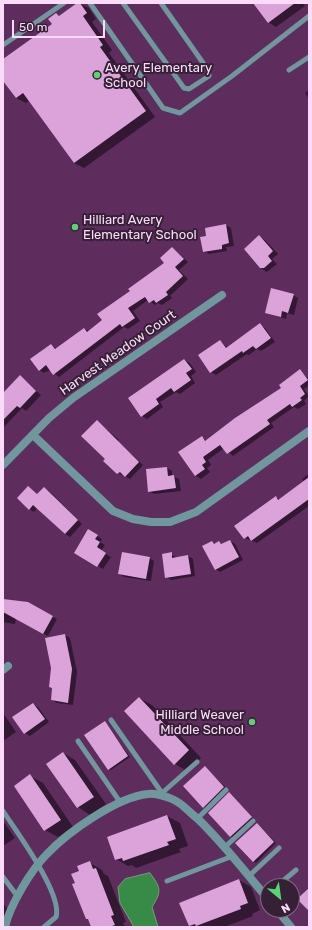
<!DOCTYPE html>
<html>
<head>
<meta charset="utf-8">
<style>
  body { margin:0 }
  #map { position:relative; width:312px; height:930px; overflow:hidden; background:#5e2d5e; font-family:Rubik,sans-serif }
  canvas { display:block }
  .frame { position:absolute; inset:0; border:4px solid #fadcf9; pointer-events:none }
  .north { position:absolute; left:260px; top:878px; width:40px; height:40px; box-sizing:border-box; background:#362036; border:1px solid #846b84; border-radius:50%; rotate:151deg; font-size:11px; font-weight:700; line-height:16px; text-align:center; color:#fadcf9 }
  .north::after { content:''; display:block; margin:auto; width:14px; height:18px; background:#59d56f; clip-path:polygon(50% 0,100% 100%,50% 72%,0 100%) }
  .scale { position:absolute; left:12px; top:20px; width:93px; height:18px; box-sizing:border-box; border:2px solid #fadcf9; border-top:0; padding-left:5px; font-size:12px; line-height:14px; white-space:nowrap; color:#fadcf9; -webkit-text-stroke:3px #362036; paint-order:stroke }
</style>
</head>
<body>
<div id="map">
<canvas width="312" height="930"></canvas>
<div class="frame"></div>
<div class="north">N</div>
<div class="scale">50 m</div>
</div>
<script>
const ctx = document.querySelector('canvas').getContext('2d');
ctx.lineJoin = 'round';
function fill(path, color) {
  ctx.fillStyle = color;
  ctx.fill(path, 'evenodd');
}
function strokePath(path, color, width, dash) {
  ctx.strokeStyle = color;
  ctx.lineWidth = width;
  ctx.lineCap = dash ? 'butt' : 'round';
  ctx.setLineDash(dash || []);
  ctx.stroke(path);
}
function label(font, color, halo, rows, align = 'center') {
  ctx.font = font + ' Rubik,sans-serif';
  ctx.lineWidth = 4;
  ctx.setLineDash([]);
  ctx.textBaseline = 'middle';
  ctx.strokeStyle = halo;
  ctx.fillStyle = color;
  for (const [text, x, y, turn = 0] of rows) {
    ctx.save();
    ctx.translate(x, y);
    ctx.rotate((+turn || 0) * Math.PI / 180);
    ctx.textAlign = isNaN(turn) ? turn : align;
    if (halo) ctx.strokeText(text, 0, 0);
    ctx.fillText(text, 0, 0);
    ctx.restore();
  }
}
const water = new Path2D(`
  M150,873C161,888 162,891 152,907L158,927H134L120,903L118,887L125,879Z`);
fill(water, '#378b46');
strokePath(water, '#72a37c', 1);
fill(new Path2D(`
  M79,3L89,8L96,19L92,22L112,50L109,53L155,117L84,168L74,163L29,101L26,103L16,98L3,79V61L53,25L56,14L60,16Z
  M254,3H303L305,6L276,27L268,22Z
  M309,90V99L305,93Z
  M226,225L231,228L234,246L226,247L227,251L209,254L204,251L207,237L206,228Z
  M260,237L265,240L278,254L272,259L277,264L267,272L262,269L245,249Z
  M172,248L188,262L179,270L188,279L170,296L172,298L162,305L158,303L155,305L148,300L133,311L140,321L128,329L124,327L59,377L50,370L44,373L39,370L51,345L57,349L84,329L89,331L103,321L131,292L166,263Z
  M293,295L298,298L294,315L287,313L286,319L266,312Z
  M260,325L265,328L275,342L261,351L257,349L249,355L247,354L216,375L211,372L220,341L228,348Z
  M184,360L190,363L196,372L191,376L195,383L180,394L176,392L160,402L163,407L147,419L142,416Z
  M300,371L309,379V386L304,389L309,396L304,401L306,404L298,409L294,407L271,423L274,427L233,456L224,448L208,460L211,465L207,468L210,472L201,479L196,476L202,438L207,441L282,388Z
  M20,377L41,395L26,411L22,408L3,428V395Z
  M97,421L119,440L117,441L143,465L130,479L118,473L106,459Z
  M167,468L172,471V476L179,479L181,491L154,494L149,491Z
  M309,474V506L257,543L245,538L276,497L280,500L304,482L302,479Z
  M28,487L38,495L44,488L49,491L82,524L70,537L65,534L37,508L34,512L29,509Z
  M88,530L102,539L100,542L105,545L101,551L111,557L103,569L75,552Z
  M230,541L235,544L243,560L220,572L215,569L212,542L215,544L219,542L223,544Z
  M171,554L177,558L188,556L193,559L195,576L171,580L166,577Z
  M149,558L154,561L151,581L124,577L119,574Z
  M3,600L28,603L57,619L48,636L16,618L15,624L3,622Z
  M65,635L70,638L77,672L73,705L57,703L52,700L53,689L52,667L46,639Z
  M139,698L152,705L201,758L187,771L175,764Z
  M33,704L38,707L49,722L30,736L25,733Z
  M3,713L16,732L3,741Z
  M105,723L130,757L111,770L108,769Z
  M63,753L75,760L106,804L90,815L78,807L48,764Z
  M205,767L226,788L206,808L203,807Z
  M30,776L43,783L73,827L58,837L45,830Z
  M229,793L253,819L233,838L230,836Z
  M167,816L180,823L188,846L179,849L181,852L136,868L132,865L128,866L116,859Z
  M3,821L15,838L3,846Z
  M257,824L276,843L256,863L253,861Z
  M90,863L102,870L104,874L108,876L126,922L123,923L125,927H92L89,920L87,919L76,883L81,872Z
  M239,880L251,887L260,910L252,914L253,916L224,927L189,926Z
  M3,903L11,914L3,920Z`), '#0007');
fill(new Path2D(`
  M77,3H80L87,13L83,16L103,45L100,47L146,111L74,163L23,93L16,98L3,81V59L52,24L48,19L56,13L59,16Z
  M253,3H295L268,23Z
  M226,224L229,243L222,245V249L203,252L200,237L206,236L205,228Z
  M259,235L273,251L268,256L272,261L264,268H260L244,249Z
  M172,247L184,259L175,267L183,276L166,292L168,295L156,303L154,300L149,303L145,297L128,308L135,318L122,327L120,324L53,375L46,365L39,371L30,359L51,344L55,349L84,328L87,332L102,320L97,314L130,291L128,289L164,263L160,258Z
  M271,288L294,294L288,313L282,311L281,317L265,313Z
  M260,323L271,338L256,349L253,346L243,353L242,351L210,373L198,355L220,340L226,348Z
  M184,359L192,369L186,373L191,380L174,392L171,388L156,399L159,404L141,417L128,398Z
  M300,369L308,380L300,386L305,394L300,398L302,400L292,407L290,404L267,420L270,424L227,454L220,445L203,457L206,462L202,465L205,469L195,476L178,452L202,436L205,441L235,418L281,388L279,385Z
  M20,375L36,391L20,408L17,406L3,420V393Z
  M97,420L139,462L125,477L120,472L117,474L103,461L105,459L81,436Z
  M167,467L168,476L174,475L176,488L148,492L146,469Z
  M309,477V499L251,541L248,536L244,539L234,526L276,496L278,500Z
  M28,486L37,494L44,487L78,520L65,534L33,505L29,510L17,498Z
  M88,529L98,535L95,539L100,542L97,547L106,553L97,567L74,553Z
  M230,540L239,557L215,570L202,546L212,541L214,544L219,541L221,544Z
  M122,552L150,557L146,579L118,574Z
  M172,552V558L188,555L191,574L165,578L162,554Z
  M3,599L28,602L53,616L43,634L3,612Z
  M65,634L72,669L68,703L51,700L52,688L49,687L51,668L45,638Z
  M139,697L189,750L174,765L124,711Z
  M33,703L45,719L24,734L12,717Z
  M105,721L128,756L108,770L84,735Z
  M63,752L94,797L77,808L46,764Z
  M205,766L224,787L203,808L183,786Z
  M30,774L61,820L44,831L14,786Z
  M229,792L252,817L230,837L208,813Z
  M167,815L176,839L167,842L169,845L123,861L122,858L115,860L107,837Z
  M257,823L274,842L253,862L235,843Z
  M90,861L93,869L96,868L114,915L111,916L115,925L109,927H91L88,919H86L72,884L75,883L71,874L79,871L77,866Z
  M239,879L248,903L240,906L241,909L196,926L195,924L189,926L179,903Z
  M309,888V911L297,899Z`), '#dca3db');
strokePath(new Path2D(`
  M90,3L163,108L180,113L232,76L309,16
  M123,3L184,88L189,89L209,76L208,70L161,3
  M3,45L64,3
  M289,70L309,57
  M111,720L164,796
  M78,741L120,802
  M162,793L197,762
  M3,811C16,831 63,894 56,917L44,927
  M197,819L226,790
  M225,847L253,821
  M249,876L279,848
  M3,877L18,897
  M167,881L233,856
  M277,886L296,870`), '#6f989e', 5);
strokePath(new Path2D(`
  M33,435L113,511L133,519L151,522H170L196,512L309,431
  M3,465L49,418L73,398L222,295
  M3,670L8,666
  M277,910L291,927
  M5,927C10,905 31,870 47,854C68,832 117,797 148,794C154,793 166,796 172,799C181,802 190,813 198,819C224,844 245,872 268,899`), '#6f989e', 8);
for (const [x, y, r, color] of [
  [97,75,4,"#59d56f"],
  [75,227,4,"#59d56f"],
  [252,722,4,"#59d56f"]
]) {
  const dot = new Path2D();
  dot.arc(x, y, r, 0, 2 * Math.PI);
  ctx.fillStyle = color;
  ctx.fill(dot);
  strokePath(dot, '#362036', 1.5);
}
label('13px', '#fadcf9', '#362036', [
  ["Avery Elementary",105,68],
  ["School",105,83],
  ["Hilliard Avery",83,220],
  ["Elementary School",83,235],
  ["Hilliard Weaver",244,715,"right"],
  ["Middle School",244,730,"right"]
], 'left');
label('13px', '#fadcf9', '#362036', [
  ["Harvest Meadow Court",118,353,-35]
]);
</script>
</body>
</html>
